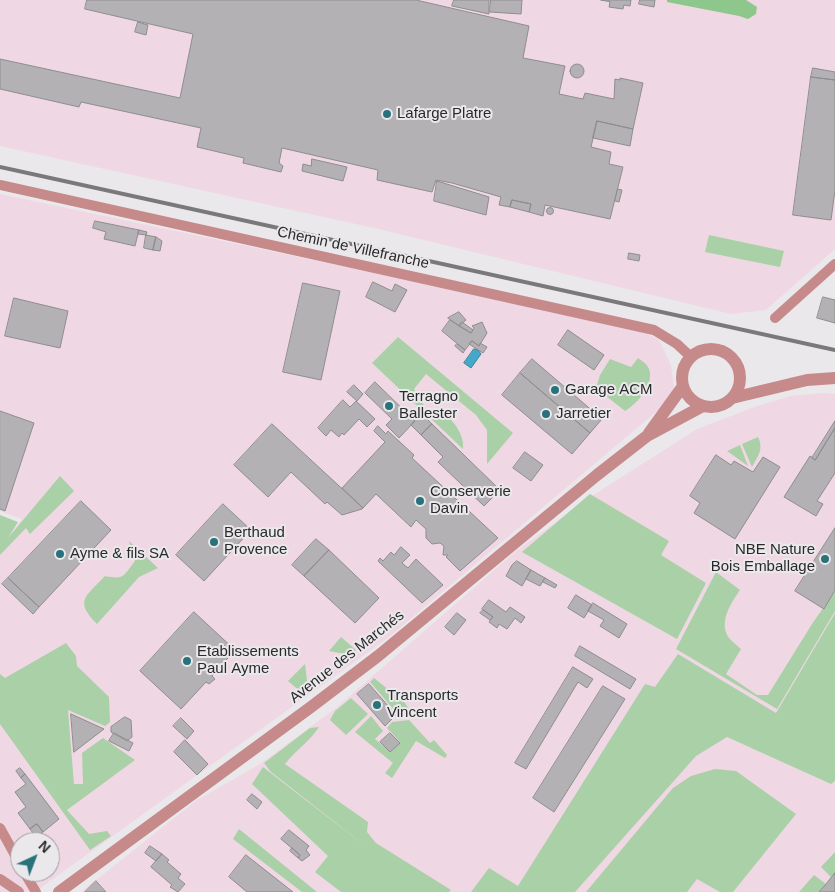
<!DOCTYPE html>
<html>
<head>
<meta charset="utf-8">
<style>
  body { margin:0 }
  #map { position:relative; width:835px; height:892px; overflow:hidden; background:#eae8eb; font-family:Arial,sans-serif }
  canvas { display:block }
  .north { position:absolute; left:10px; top:832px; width:50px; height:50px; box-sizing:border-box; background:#eae8eb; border:1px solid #9e9c9e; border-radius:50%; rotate:43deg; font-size:14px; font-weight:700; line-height:20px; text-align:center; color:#2b2a2b }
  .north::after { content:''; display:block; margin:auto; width:18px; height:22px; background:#29727b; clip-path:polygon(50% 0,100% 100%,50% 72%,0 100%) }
</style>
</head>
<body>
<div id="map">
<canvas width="835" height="892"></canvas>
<div class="north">N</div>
</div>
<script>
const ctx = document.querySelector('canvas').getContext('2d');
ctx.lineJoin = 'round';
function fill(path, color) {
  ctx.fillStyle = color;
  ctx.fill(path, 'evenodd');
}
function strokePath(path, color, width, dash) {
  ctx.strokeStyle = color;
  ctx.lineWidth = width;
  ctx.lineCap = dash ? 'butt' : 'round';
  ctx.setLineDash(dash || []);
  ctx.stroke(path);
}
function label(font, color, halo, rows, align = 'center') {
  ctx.font = font + ' Arial,sans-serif';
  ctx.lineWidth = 4;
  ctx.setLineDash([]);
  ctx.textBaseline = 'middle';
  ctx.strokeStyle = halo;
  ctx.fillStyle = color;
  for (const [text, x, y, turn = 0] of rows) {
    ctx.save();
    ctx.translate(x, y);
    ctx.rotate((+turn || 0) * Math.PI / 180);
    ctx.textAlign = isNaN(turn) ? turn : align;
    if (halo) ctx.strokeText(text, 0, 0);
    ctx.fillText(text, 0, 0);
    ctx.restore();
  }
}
fill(new Path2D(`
  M0,0H835V249L766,310L731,314L374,228L0,146Z
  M0,194L399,278L646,333L659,340L671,365L674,389L662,407L389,637L35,892H0V546L22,519L0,511ZM20,842H50V872H20Z
  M825,393L835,394V613L781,705L835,740V892H81L197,800L260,764L336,708L515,552L584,501L697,429L757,406L791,396Z`), '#efd8e3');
fill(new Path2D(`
  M709,235L784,251L780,267L705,252Z
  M398,337L513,433L487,464V430L476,415L426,374L414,389L429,414L439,408C451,418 465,433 463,449L372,363Z
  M638,358C642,361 647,364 649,369C655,384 637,404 625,411L596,388L600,375L610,359L631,367Z
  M758,437C764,449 758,456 752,467L742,444Z
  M740,445L748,466L727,451Z
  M60,476L74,491L30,534L26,528L0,555V515L18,522L8,538Z
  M590,494L669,541L661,555L706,583L677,639L522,552Z
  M129,541L158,568L139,577L97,624C73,600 87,596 105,576C125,580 123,576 135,561Z
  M716,572L740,590C731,603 718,622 729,638C732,642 737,645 741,649L726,674L757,695H768L812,624L835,591V611L777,709L676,649Z
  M835,613V781L831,784L727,737L696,756L575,892H471L489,868L518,886L645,684L655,687L678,654L776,713Z
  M341,637L356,650L350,655L329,651Z
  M66,643L76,656L77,666L109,697L110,722L105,726L68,710L74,784H83L82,753L103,738L135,760L67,810L89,834L107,831L111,836L90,850L0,724V674L5,678Z
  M305,664L308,689L301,692L288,681Z
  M374,678L405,703L413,715L401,718L370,682Z
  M351,698L368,714L346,735L330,720L335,711Z
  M371,716L383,731L375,739L390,752L400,742L387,728L392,722L409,720L430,743L434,740L447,755L445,758L416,741L392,778L385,773L393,763L355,732Z
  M319,727C311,740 295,751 285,764L368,822L367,832L376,843L451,890L449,892H341L315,872L328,856L252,784L263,767L373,852L271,772L264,763L310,728Z
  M715,769L736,771L796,814L733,892H720L697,879L687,892H586L673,788L691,776Z
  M239,829L317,892H302L233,839Z
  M835,852V873L831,877L821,867Z
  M814,875L826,884L819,892H799Z`), '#aad0a8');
fill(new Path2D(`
  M667,0H746L757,7L756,14L748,19L739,16L667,2Z`), '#8dc78c');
const water = new Path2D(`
  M474,349L478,350L481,354L471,368L464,363Z`);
fill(water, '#44a9c8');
strokePath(water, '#3c8399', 1);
const building = new Path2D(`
  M87,0H416L529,26L523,58L565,66L559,94L583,99L585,93L614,99L615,79L620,80V78L643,83L633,129L597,121L591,147L611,152L609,164L623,167L610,219L545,205L543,216L529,212L531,204L512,200L510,207L499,205L501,197L452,183L436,180L432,192L377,180L378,170L282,148L279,163L283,166L281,172L243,163L244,158L197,147L201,128L81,102L79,107L0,89V59L180,98L193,34L85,9Z
  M454,0H489V14L452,6Z
  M491,0H522L521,14L490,12Z
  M601,0H631L630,6L624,5L623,9L609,7L610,2Z
  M640,0H655L654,7L639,4Z
  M138,22L148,25L146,35L135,32Z
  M570 71a7 7 0 1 1 14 0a7 7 0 1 1-14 0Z
  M813,68L835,72V80L811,77Z
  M811,77L835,80V190L831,220L793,215Z
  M597,121L633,129L630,146L593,138Z
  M312,159L347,167L343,181L302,171L303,164L311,166Z
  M437,181L489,197L486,215L434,201Z
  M618,189L622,190L619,202L615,201Z
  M512,200L531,204L529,212L510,207Z
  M546.5 211a3.5 3.5 0 1 1 7 0a3.5 3.5 0 1 1-7 0Z
  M95,221L139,230L135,246L104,239L106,232L93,228Z
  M139,230L147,232L146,235L138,234Z
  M146,235L156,237L153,250L144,248Z
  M156,237L162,241L160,251L153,250Z
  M629,253L640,255L639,261L628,259Z
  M373,282L392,291L395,284L407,290L395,312L366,297Z
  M303,283L340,291L321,380L283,372Z
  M823,297L835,300V323L817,318Z
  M14,298L68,311L60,348L5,336Z
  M459,312L466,320L459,326L448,318Z
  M450,320L471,333L474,328L472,326L482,322L487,333L479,346L472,341L465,350L442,331Z
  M462,322L473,330L471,333L459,326Z
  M568,330L604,355L594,370L558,345Z
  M472,341L479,346L480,343L487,347L483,353L469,344Z
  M457,344L465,350L463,353L455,346Z
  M532,359L602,419L590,433L520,373Z
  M520,373L590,433L572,454L502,395Z
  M375,382L415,421L399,438L386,425L392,419L365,393Z
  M354,385L363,394L357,401L347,392Z
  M343,400L350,407L356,401L375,419L367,427L359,419L344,435L342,433L339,437L331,430L326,436L318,428Z
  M0,411L34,423L5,511L0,509Z
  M422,414L432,424L421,435L411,425Z
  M835,421V428L815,460L812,458Z
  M272,424L363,508L362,509L342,515L327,502L325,504L291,472L268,497L234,465Z
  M432,424L500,490L484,506L438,462L443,457L421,435Z
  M378,426L386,434L388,431L414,455L412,458L498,538L460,571L446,557L448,555H443L444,546L440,543L432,544L426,538V529L416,520L411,527L376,494L363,508L342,488L385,442L374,431Z
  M835,428V473L817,501L823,504L816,516L784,497L810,456L815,460Z
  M525,452L543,465L531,481L513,468Z
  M716,455L731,465L734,461L753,472L763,457L780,467L735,539L694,513L700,503L690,496Z
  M81,501L111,530L39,607L8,578Z
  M223,504L251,530L204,581L176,555Z
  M835,528V590L824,609L795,591Z
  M316,539L329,550L304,576L292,565Z
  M401,547L410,555L402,563L408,568L416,559L443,585L422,603L378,561L380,558L383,561L391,552L394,555Z
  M329,550L379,598L355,623L304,576Z
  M517,561L531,570L522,586L506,576L512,565Z
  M531,570L545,578L540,586L526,579Z
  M8,578L39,607L33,614L2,584Z
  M545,578L557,585L555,588L543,582Z
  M576,595L592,605L584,618L568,608Z
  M489,600L506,612L510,607L525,617L521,623L515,618L507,629L499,624L497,628L489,622L493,617L482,609Z
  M593,603L627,624L619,638L600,626L604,620L588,611Z
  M483,610L493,617L490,620L480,613Z
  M194,612L235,650L212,676L215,679L209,684L206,682L181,709L140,671Z
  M457,613L466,620L454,635L445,627Z
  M580,646L636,679L630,689L575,656Z
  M573,667L593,679L587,688L578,682L526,769L515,763Z
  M369,684L396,715L385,726L357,694Z
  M603,686L625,699L554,812L533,798Z
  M71,714L104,729L74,752Z
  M125,717L131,720L132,737L127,741L111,732V727Z
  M181,718L194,731L187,739L173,726Z
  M114,733L133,743L129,751L109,741Z
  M390,733L400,743L390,752L380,742Z
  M185,740L208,764L197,775L174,752Z
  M20,768L25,774L21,778L16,771Z
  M25,774L59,819L43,832L37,824L30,829L18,813L26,807L15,792L26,784L21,778Z
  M252,794L262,802L257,809L247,800Z
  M37,824L43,832L36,837L30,829Z
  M289,830L309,846L306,850L310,855L302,861L298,858L300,855L281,839Z
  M43,834L48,839L45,842H39L37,839Z
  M150,846L162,854L156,861L145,853Z
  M292,848L300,855L298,858L290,851Z
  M162,854L169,860L167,862L181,874L178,878L185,884L178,892L170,887L172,885L151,867Z
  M246,855L293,892H247L229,877Z
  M835,873V892H819L826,884Z
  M96,881L106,892H85Z`);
fill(building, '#b3b1b4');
strokePath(building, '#8f8d90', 1);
strokePath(new Path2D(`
  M0,185L654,330L677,344L691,357
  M775,318L835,264
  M0,828L20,864
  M24,872L36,892
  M0,879L19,892`), '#c68a8b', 10);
strokePath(new Path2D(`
  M682 378a29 29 0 1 1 58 0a29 29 0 1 1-58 0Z
  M732,398L807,380L835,378
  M649,433L683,386
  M59,892L311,707L378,656L597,475L647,436L703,406`), '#c68a8b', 12);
strokePath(new Path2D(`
  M0,167L835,350`), '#7a787a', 4);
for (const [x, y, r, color] of [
  [387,114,5,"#29727b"],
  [555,390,5,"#29727b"],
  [389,406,5,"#29727b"],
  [546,414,5,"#29727b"],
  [420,501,5,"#29727b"],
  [214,542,5,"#29727b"],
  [60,554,5,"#29727b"],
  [825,559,5,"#29727b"],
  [187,661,5,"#29727b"],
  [377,705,5,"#29727b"]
]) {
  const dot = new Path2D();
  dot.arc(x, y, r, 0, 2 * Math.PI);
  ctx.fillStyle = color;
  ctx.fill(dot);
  strokePath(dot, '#eae8eb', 2);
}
label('15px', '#2b2a2b', '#eae8eb', [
  ["Lafarge Platre",397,114],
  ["Garage ACM",565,390],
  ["Terragno",399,397],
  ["Ballester",399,414],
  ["Jarretier",556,414],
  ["Conserverie",430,492],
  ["Davin",430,509],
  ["Berthaud",224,533],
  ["Provence",224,550],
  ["NBE Nature",815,550,"right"],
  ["Bois Emballage",815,567,"right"],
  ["Ayme & fils SA",70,554],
  ["Etablissements",197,652],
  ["Paul Ayme",197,669],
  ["Transports",387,696],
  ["Vincent",387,713]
], 'left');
label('15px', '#2b2a2b', '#eae8eb', [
  ["Chemin de Villefranche",353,248,12],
  ["Avenue des Marchés",347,657,-38]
]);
</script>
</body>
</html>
